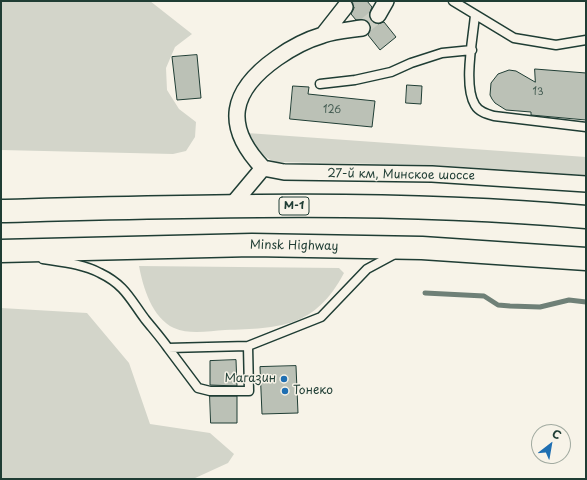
<!DOCTYPE html>
<html>
<head>
<meta charset="utf-8">
<style>
  body { margin:0 }
  #map { position:relative; width:587px; height:480px; overflow:hidden; background:#f7f3e8; font-family:"Playpen Sans",sans-serif }
  canvas { display:block }
  .frame { position:absolute; inset:0; border:2px solid #1f3d34; pointer-events:none }
  .north { position:absolute; left:531px; top:424px; width:40px; height:40px; box-sizing:border-box; background:#f7f3e8; border:1px solid #a1aaa0; border-radius:50%; rotate:31deg; font-size:11px; font-weight:700; line-height:16px; text-align:center; color:#1f3d34 }
  .north::after { content:''; display:block; margin:auto; width:14px; height:18px; background:#1f6fb2; clip-path:polygon(50% 0,100% 100%,50% 72%,0 100%) }
</style>
</head>
<body>
<div id="map">
<canvas width="587" height="480"></canvas>
<div class="frame"></div>
<div class="north">С</div>
</div>
<script>
const ctx = document.querySelector('canvas').getContext('2d');
ctx.lineJoin = 'round';
function fill(path, color) {
  ctx.fillStyle = color;
  ctx.fill(path, 'evenodd');
}
function strokePath(path, color, width, dash) {
  ctx.strokeStyle = color;
  ctx.lineWidth = width;
  ctx.lineCap = dash ? 'butt' : 'round';
  ctx.setLineDash(dash || []);
  ctx.stroke(path);
}
function label(font, color, halo, rows, align = 'center') {
  ctx.font = font + ' "Playpen Sans",sans-serif';
  ctx.lineWidth = 3;
  ctx.setLineDash([]);
  ctx.textBaseline = 'middle';
  ctx.strokeStyle = halo;
  ctx.fillStyle = color;
  for (const [text, x, y, turn = 0] of rows) {
    ctx.save();
    ctx.translate(x, y);
    ctx.rotate((+turn || 0) * Math.PI / 180);
    ctx.textAlign = isNaN(turn) ? turn : align;
    if (halo) ctx.strokeText(text, 0, 0);
    ctx.fillText(text, 0, 0);
    ctx.restore();
  }
}
fill(new Path2D(`
  M1,1H150L192,34L175,47L166,68L167,90L179,109L196,122L195,137L186,151L173,154L1,150Z
  M247,133L586,157V175L435,165L276,162C261,157 254,147 247,133Z
  M139,266L339,268L344,273C315,328 280,328 225,330C209,331 190,335 174,328C152,318 143,287 139,266Z
  M1,308L87,313L129,363L150,424L210,433L234,454L228,463L193,479H1Z`), '#d3d5ca');
strokePath(new Path2D(`
  M425,293L484,296L498,305L510,306L540,307L569,300L586,302`), '#6f8077', 5);
const building = new Path2D(`
  M351,1H367L372,7L369,15L370,20L378,24L384,22L396,37L380,50L368,35L371,27L369,22L365,20H356L351,14L354,8Z
  M197,55L201,98L177,100L172,57Z
  M535,69L586,73V120L531,115V112L506,110L495,103L492,99L490,95L491,83L498,74L509,70L516,71L535,82Z
  M407,85L422,86L421,104L406,103Z
  M293,86L309,87L308,94L375,101L372,127L290,119Z
  M236,360L237,386L210,385V361Z
  M296,366L298,413L262,414L260,367Z
  M210,396H237V423H211Z`);
fill(building, '#bbc1b6');
strokePath(building, '#1f3d34', 1);
strokePath(new Path2D(`
  M362,28L378,15`), '#cccfc4', 15, [15, 8]);
const service = new Path2D(`
  M453,1L514,38L556,45L586,40
  M475,15C473,38 463,86 475,105C479,112 487,114 494,116L586,127
  M320,84L355,80L391,72L411,63L442,53L472,50
  M43,259C62,262 83,264 100,273C125,285 130,299 145,319C153,329 161,338 168,348L248,346L321,317L367,269L393,255
  M168,348L198,388L210,391H249L248,346`);
const minor = new Path2D(`
  M378,15L386,1
  M323,35L345,7
  M263,168C223,126 230,91 277,58C291,48 306,40 323,35C335,31 349,30 362,28
  M232,205L263,168L284,172L432,174L586,184`);
const trunk = new Path2D(`
  M1,211C196,206 392,200 586,217
  M1,251L252,245L422,248L586,259`);
strokePath(service, '#1f3d34', 11);
strokePath(minor, '#1f3d34', 18);
strokePath(trunk, '#1f3d34', 25);
strokePath(service, '#f7f3e8', 8);
strokePath(minor, '#f7f3e8', 15);
strokePath(trunk, '#f7f3e8', 22);
for (const [x, y, r, color] of [
  [284,379,4,"#1f6fb2"],
  [285,391,4,"#1f6fb2"]
]) {
  const dot = new Path2D();
  dot.arc(x, y, r, 0, 2 * Math.PI);
  ctx.fillStyle = color;
  ctx.fill(dot);
  strokePath(dot, '#f7f3e8', 1.5);
}
label('10px', '#465e54', null, [
  ["13",538,92],
  ["126",332,110]
]);
for (const [x, y, w] of [
  [294,206,30]
]) {
  const box = new Path2D();
  box.roundRect(x - w / 2, y - 9, w, 18, 3);
  ctx.fillStyle = '#f7f3e8';
  ctx.fill(box);
  strokePath(box, '#1f3d34', 1);
}
label('bold 11px', '#1f3d34', null, [
  ["М-1",294,206]
]);
label('12px', '#1f3d34', '#f7f3e8', [
  ["27-й км, Минское шоссе",401,175,1],
  ["Minsk Highway",294,246,1]
]);
label('12px', '#1f3d34', '#f7f3e8', [
  ["Магазин",276,379],
  ["Тонеко",293,391,"left"]
], 'right');
</script>
</body>
</html>
